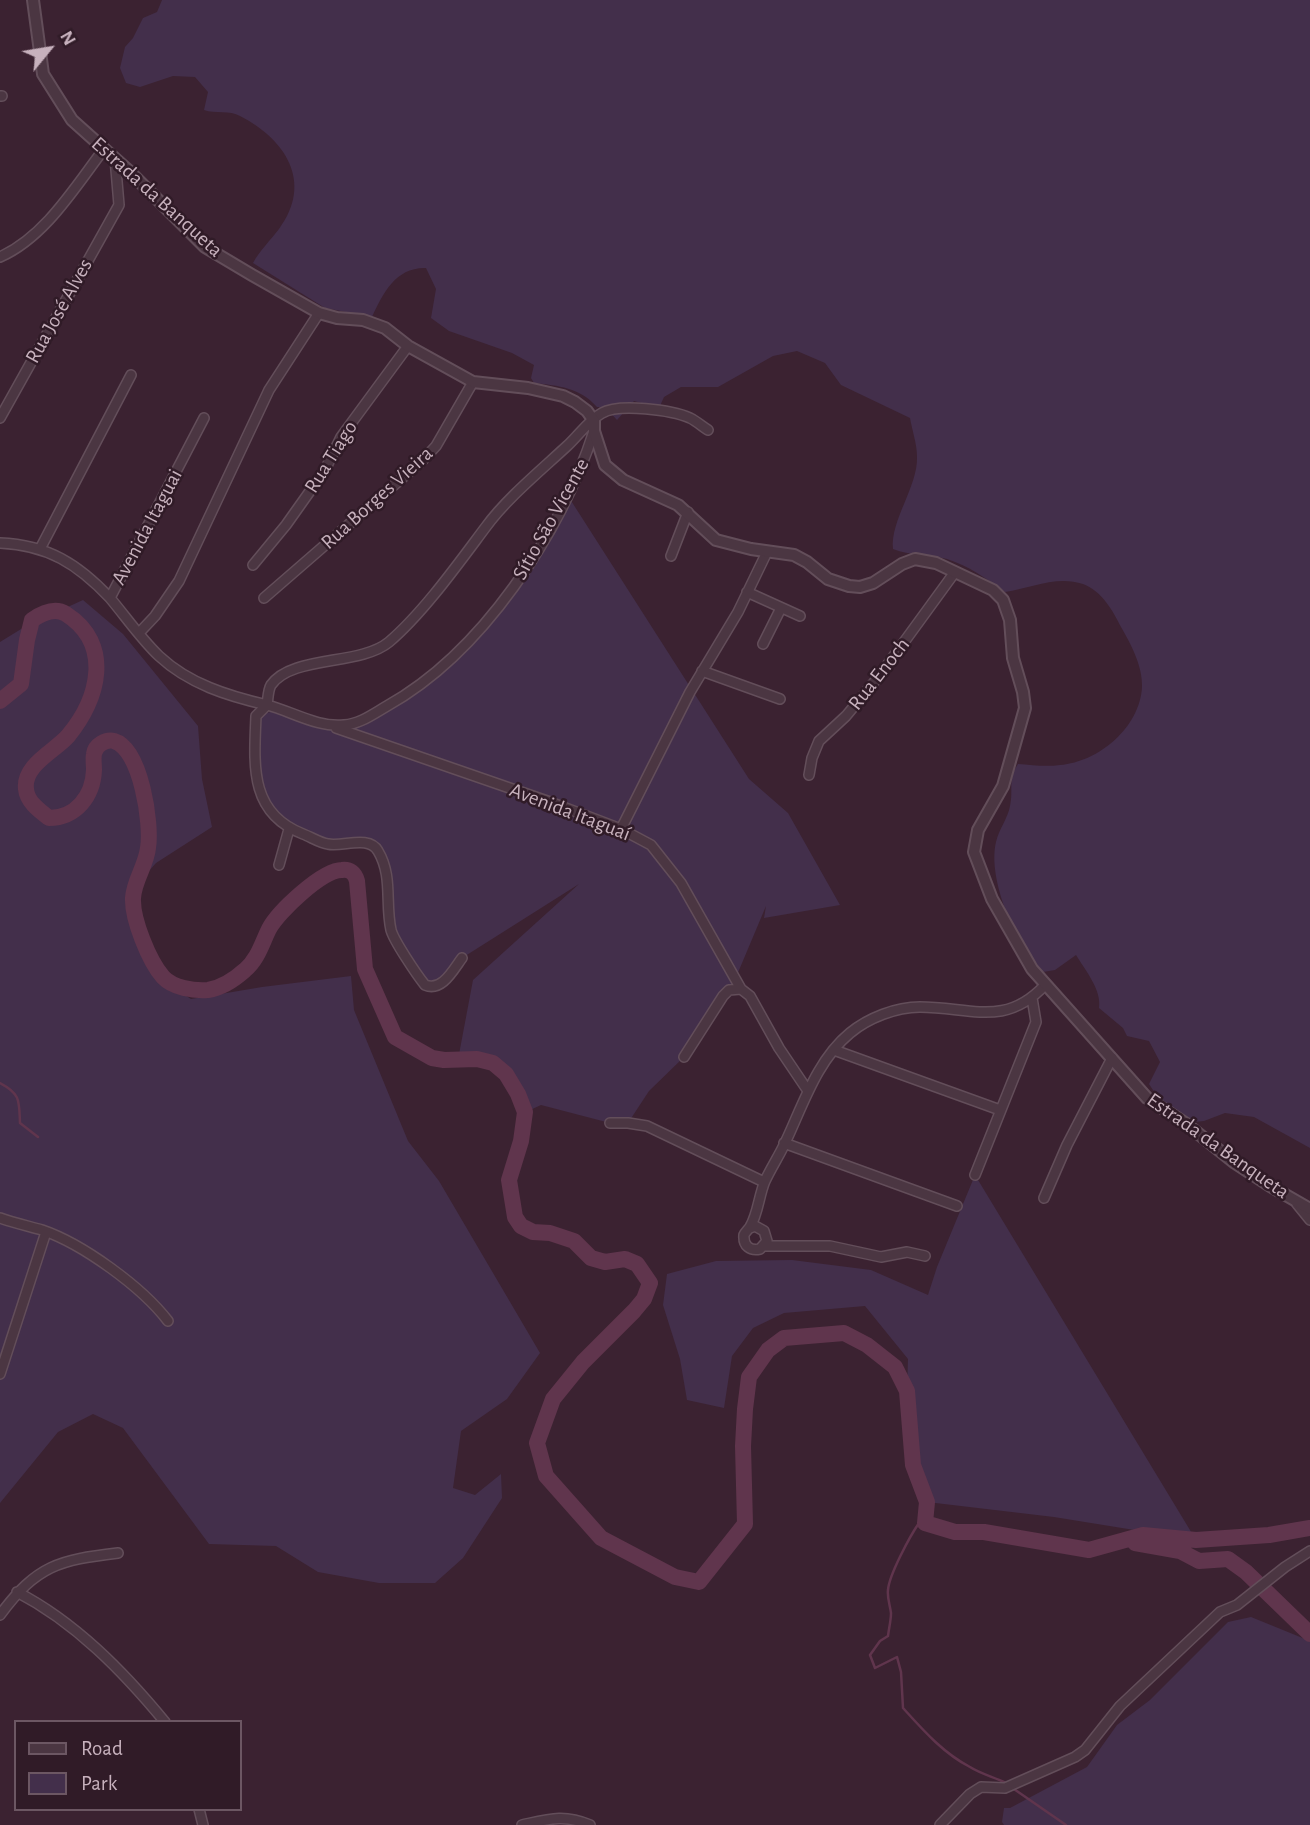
<!DOCTYPE html>
<html>
<head>
<meta charset="utf-8">
<style>
  body { margin:0 }
  #map { position:relative; width:1310px; height:1825px; overflow:hidden; background:#3b2231; font-family:"Alegreya Sans",sans-serif }
  canvas { display:block }
  .legend { position:absolute; left:14px; top:1720px; width:228px; height:91px; box-sizing:border-box; background:#301b27; border:2px solid #6c5763; margin:0; padding:9px 12px; list-style:none; font-size:21px; color:#c7b1bd }
  .legend li { display:flex; align-items:center; gap:14px; height:35px }
  .legend b { width:35px; border:2px solid #6c5763 }
  .north { position:absolute; left:14px; top:14px; width:70px; height:70px; -webkit-text-stroke:5px #301b27; paint-order:stroke; rotate:60deg; font-size:19px; font-weight:700; line-height:28px; text-align:center; color:#c7b1bd }
  .north::after { content:''; display:block; margin:auto; width:24px; height:32px; background:#c7b1bd; clip-path:polygon(50% 0,100% 100%,50% 72%,0 100%) }
</style>
</head>
<body>
<div id="map">
<canvas width="1310" height="1825"></canvas>
<ul class="legend">
<li><b style="height:9px;background:#4b3642"></b>Road</li>
<li><b style="height:19px;background:#432f4b"></b>Park</li>
</ul>
<div class="north">N</div>
</div>
<script>
const ctx = document.querySelector('canvas').getContext('2d');
ctx.lineJoin = 'round';
function fill(path, color) {
  ctx.fillStyle = color;
  ctx.fill(path, 'evenodd');
}
function strokePath(path, color, width, dash) {
  ctx.strokeStyle = color;
  ctx.lineWidth = width;
  ctx.lineCap = dash ? 'butt' : 'round';
  ctx.setLineDash(dash || []);
  ctx.stroke(path);
}
function label(font, color, halo, rows, align = 'center') {
  ctx.font = font + ' "Alegreya Sans",sans-serif';
  ctx.lineWidth = 5;
  ctx.setLineDash([]);
  ctx.textBaseline = 'middle';
  ctx.strokeStyle = halo;
  ctx.fillStyle = color;
  for (const [text, x, y, turn = 0] of rows) {
    ctx.save();
    ctx.translate(x, y);
    ctx.rotate((+turn || 0) * Math.PI / 180);
    ctx.textAlign = isNaN(turn) ? turn : align;
    if (halo) ctx.strokeText(text, 0, 0);
    ctx.fillText(text, 0, 0);
    ctx.restore();
  }
}
fill(new Path2D(`
  M162,0H1310V1148L1254,1117L1225,1113L1204,1121L1185,1123C1170,1112 1159,1100 1149,1084L1160,1062L1149,1041L1127,1036L1123,1028L1099,1008C1102,990 1085,970 1076,955L1055,970L1043,972C1016,946 987,879 996,842C999,829 1008,818 1010,806C1014,789 1007,780 1018,764C1032,765 1046,767 1060,765C1099,762 1140,727 1142,687C1143,667 1131,644 1121,627C1113,611 1102,591 1083,584C1057,575 1031,588 1005,592C987,579 969,566 947,559C929,554 910,556 893,549C890,521 918,486 917,457C917,444 912,430 910,418L841,385L825,363L797,351L773,356L718,387H681L664,397L659,408L634,401L617,420L605,407H597C579,387 559,386 534,383L531,378L534,365L512,353L449,331L431,318L436,289L426,268C396,267 383,293 372,317L325,308L253,263C260,250 270,241 279,229C314,182 285,139 240,116C230,110 215,114 204,110L208,92L195,77L173,76L140,87L126,83L120,68L125,47L133,38L143,18L157,12Z
  M568,496L749,779L788,813L840,905L764,918L766,906L737,975L684,1057L649,1091L628,1123H610L541,1105L528,1111L508,1072L493,1063L457,1065L473,980L579,884L462,958L445,980L425,985L392,931L388,876L377,849L328,844L275,818L254,774L256,716L281,709L328,725L360,721L461,650L525,573Z
  M83,600L123,634L198,726L202,779L212,827L156,863L141,880L136,920L169,985L191,999L262,987L351,976L354,1010L408,1141L439,1181L540,1353L507,1399L461,1431L453,1488L475,1495L501,1474L502,1498L463,1558L435,1583H379L318,1572L276,1546L209,1544L123,1428L93,1414L58,1432L0,1503V642L26,626Z
  M975,1175L1196,1540L1054,1517L927,1502L907,1391L908,1359L865,1306L784,1313L753,1328L732,1356L724,1408L687,1400L680,1359L663,1305L667,1274L716,1261L792,1260L871,1270L928,1295L937,1267Z
  M1251,1617L1310,1641V1825H1004L1002,1822L1004,1808H1010L1087,1767L1117,1725L1150,1700L1228,1622Z`), '#432f4b');
strokePath(new Path2D(`
  M0,1083C21,1094 19,1101 20,1123L38,1137
  M925,1523H919C910,1536 889,1575 888,1590C887,1598 890,1605 891,1613C891,1620 889,1628 888,1636L880,1641L870,1655L875,1668L897,1657L901,1672L903,1708C923,1730 943,1753 970,1767C981,1774 994,1777 1006,1783
  M1011,1787L1066,1825`), '#60354d', 2.5);
strokePath(new Path2D(`
  M0,701L21,684L27,640L32,620C42,613 55,607 66,614C113,644 99,699 68,736C55,751 23,765 26,789C27,802 40,811 49,818C76,818 93,796 94,770C94,765 93,759 94,754C95,745 106,739 114,741C141,749 152,824 148,848C146,866 134,880 133,898C132,919 149,961 163,977C173,988 194,991 208,990C221,988 235,979 245,970C258,959 262,943 269,929C278,912 322,870 342,870C350,869 355,873 357,881L365,969L395,1037L432,1058L444,1060L477,1059L493,1063L506,1074L518,1094L525,1112L521,1141L509,1180L515,1217L521,1226L533,1232L550,1233L574,1241L591,1258L605,1262L625,1259L637,1264L650,1283L644,1299L634,1311L583,1362L553,1399L537,1443L546,1476L601,1538L675,1577L699,1582L745,1524L743,1446L745,1409L749,1377L768,1350L784,1338L844,1333L867,1345L895,1367L907,1391L913,1465L927,1502L925,1523L955,1532H984L1089,1550L1143,1535L1196,1540L1269,1535L1310,1528
  M1135,1543L1180,1551L1199,1561L1228,1559L1246,1572L1310,1634`), '#60354d', 16);
const minor = new Path2D(`
  M0,96H2
  M0,257C45,237 75,187 104,149
  M0,418L119,205L115,158
  M0,543C48,545 78,564 110,598L204,418
  M40,549L131,375
  M671,556L688,512
  M253,565L286,525L325,470L341,437L408,346
  M747,592L800,616
  M110,598C126,617 141,639 159,656C189,684 228,696 267,705C268,699 268,690 271,685C292,655 360,666 389,642C423,613 458,564 485,528C506,499 540,471 567,446C578,436 589,420 602,413C619,403 672,410 690,418C696,421 702,426 708,430
  M264,598L423,460L436,446L473,382
  M139,633L155,616L179,581L269,390L319,313
  M763,644L781,608
  M702,671L780,699
  M336,728L550,802L621,829L651,845L681,883L741,989
  M809,775L812,758L819,741L846,716L880,675L955,572
  M621,829L690,692L738,612L767,552
  M279,865L289,829
  M462,958C453,970 442,992 425,985C417,975 394,941 391,930C385,903 393,876 378,851C369,835 343,847 328,844C320,843 311,837 303,834C249,813 254,765 256,716L267,705C291,711 318,728 344,725C360,724 373,714 387,706C482,653 561,533 594,431
  M834,1050L1000,1110
  M684,1057L723,996L729,990L741,989L750,996L779,1048L808,1091
  M610,1123H628L647,1126L764,1182
  M784,1143L957,1206
  M975,1175L1036,1022L1032,998
  M1044,1198L1067,1145L1112,1058
  M1297,1204L1310,1220
  M0,1218C14,1223 28,1226 42,1230C83,1244 142,1287 168,1321
  M750,1228L755,1226L764,1231L767,1241L760,1249C750,1251 743,1246 744,1235C745,1232 748,1230 750,1227C758,1214 759,1195 765,1181C771,1168 779,1156 785,1143C803,1105 817,1060 850,1033C868,1018 896,1007 920,1007C970,1007 1005,1028 1045,985
  M764,1246H830L881,1257L907,1252L925,1256
  M0,1374L46,1232
  M17,1592C75,1622 123,1671 165,1722
  M0,1615C37,1565 59,1560 118,1553
  M199,1809L203,1825
  M522,1825C549,1819 564,1814 590,1825
  M940,1825L970,1794L981,1787L1005,1788L1075,1757L1085,1750L1120,1706L1220,1612L1237,1605L1285,1567L1310,1551`);
const tertiary = new Path2D(`
  M33,0L43,74L72,120L130,172L205,247L252,275L319,313L337,318L363,320L385,328L408,346L473,382L528,388L563,396L575,402L587,411L594,421V431L605,465L623,480L678,505L716,540L751,549L794,555L807,562L828,579L849,586L860,587L873,583L902,564L915,559L936,563L993,590L1003,600L1010,620L1013,658L1023,692L1025,708L1003,786L978,830L974,852L992,899L1032,969L1147,1098L1185,1123L1235,1163L1270,1186L1310,1209`);
strokePath(minor, '#634e5a', 12);
strokePath(tertiary, '#634e5a', 14);
strokePath(minor, '#4b3642', 9);
strokePath(tertiary, '#4b3642', 10);
label('21px', '#c7b1bd', '#301b27', [
  ["Estrada da Banqueta",157,197,42],
  ["Rua José Alves",59,311,-61],
  ["Rua Tiago",331,457,-58],
  ["Rua Borges Vieira",377,498,-42],
  ["Sítio São Vicente",551,519,-61],
  ["Avenida Itaguai",147,527,-62],
  ["Rua Enoch",879,674,-52],
  ["Avenida Itaguaí",570,812,21],
  ["Estrada da Banqueta",1218,1146,35]
]);
</script>
</body>
</html>
